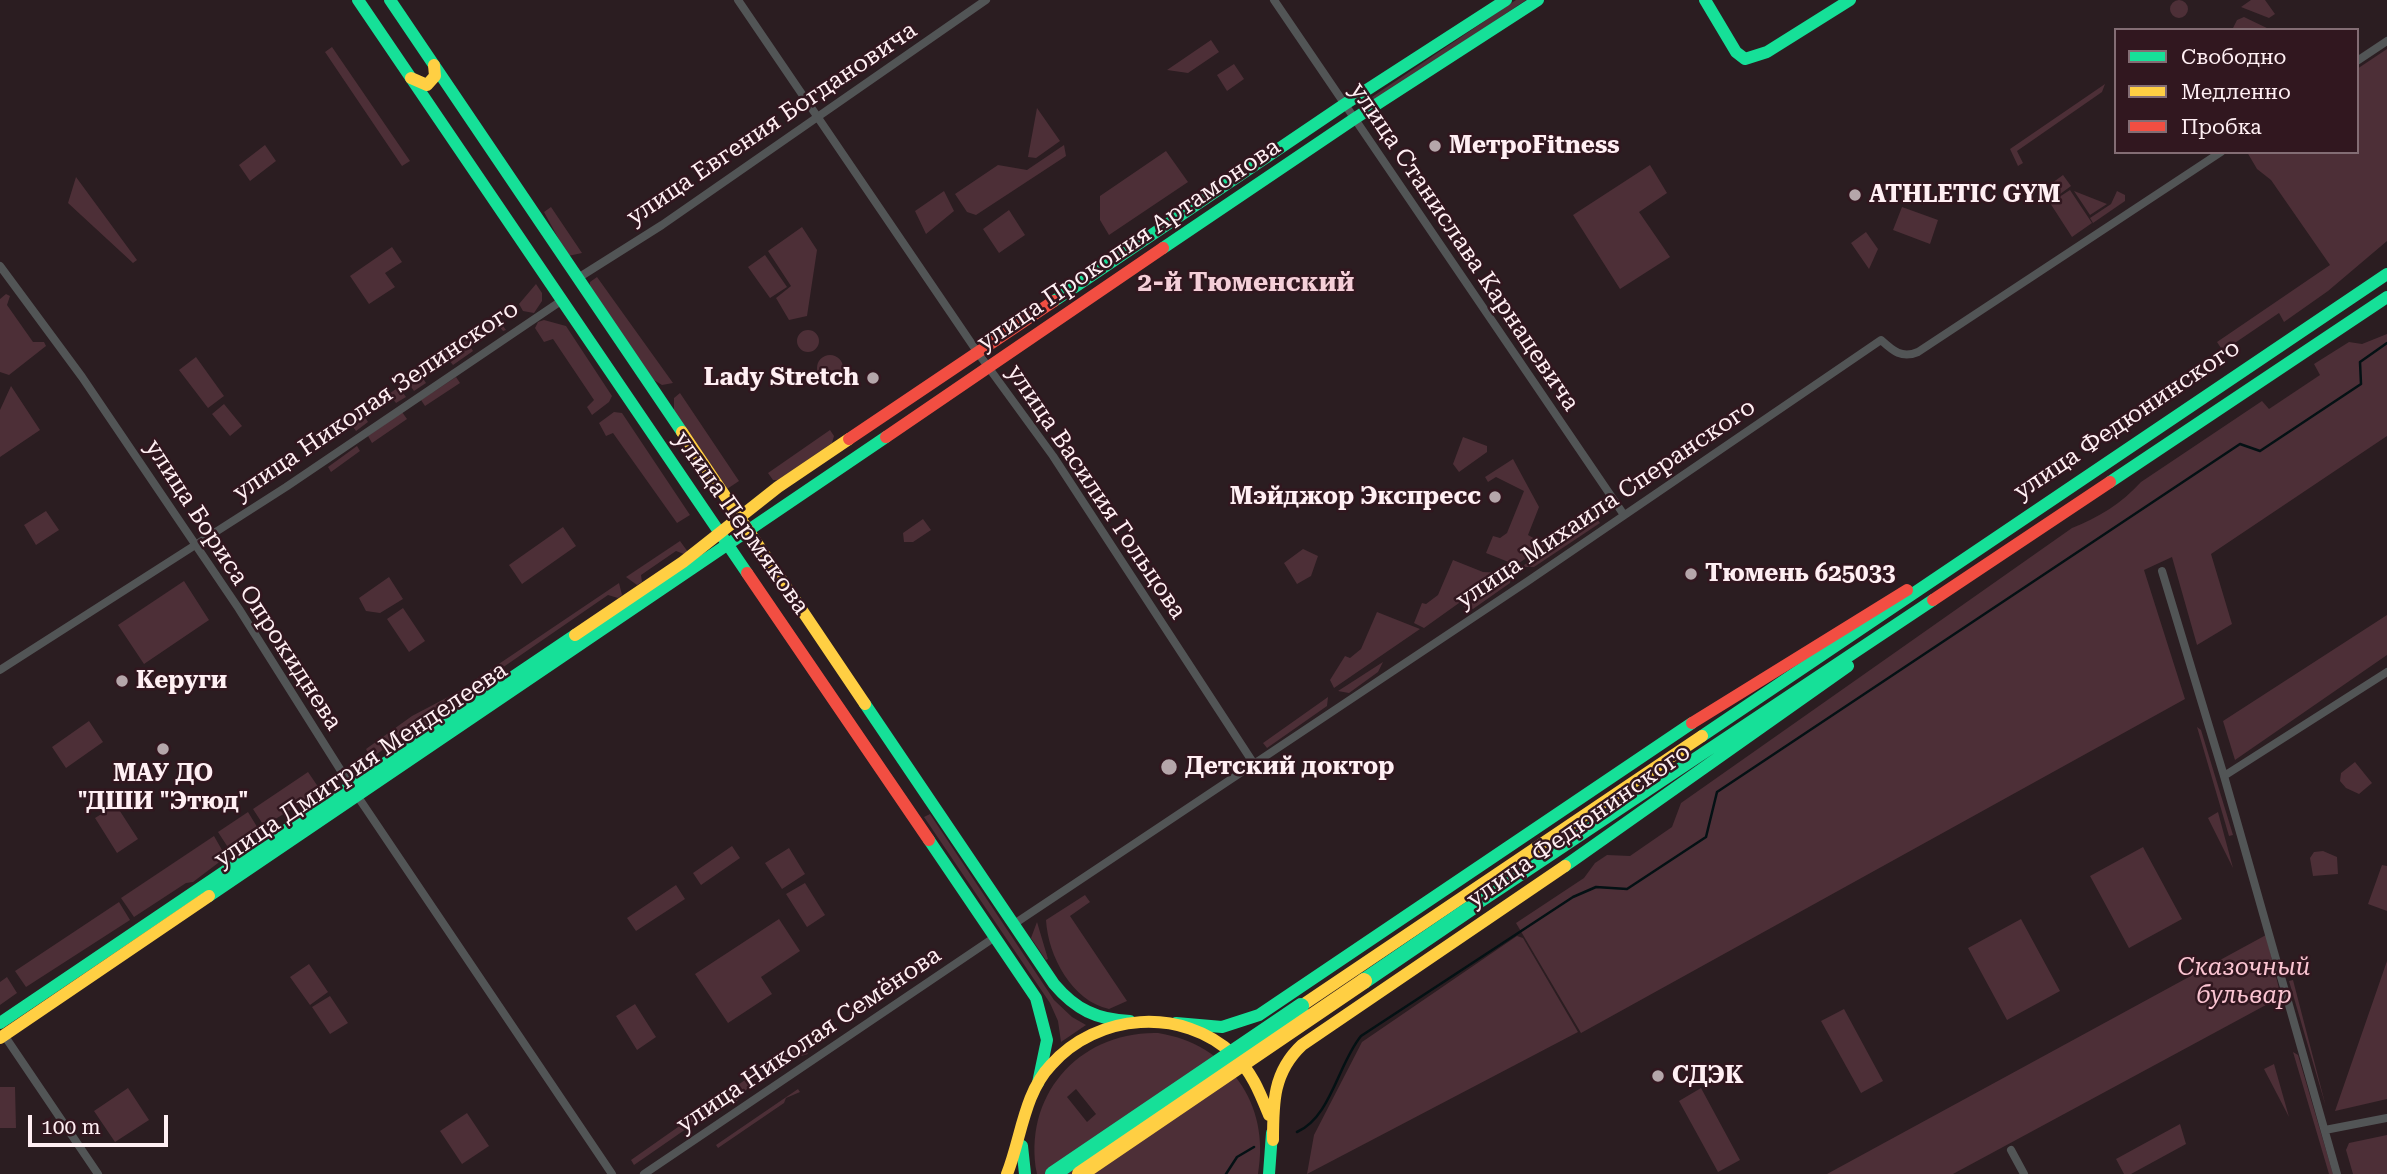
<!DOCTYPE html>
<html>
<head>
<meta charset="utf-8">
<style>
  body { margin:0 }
  #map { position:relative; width:2387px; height:1174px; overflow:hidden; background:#2b1d21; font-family:"Roboto Serif",serif }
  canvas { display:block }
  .legend { position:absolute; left:2114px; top:28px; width:245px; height:126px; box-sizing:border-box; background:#31171f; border:2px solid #836d74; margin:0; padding:9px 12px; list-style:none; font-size:21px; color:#ffeff3 }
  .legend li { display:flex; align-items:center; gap:14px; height:35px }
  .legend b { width:35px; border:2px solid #836d74 }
  .scale { position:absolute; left:28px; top:1115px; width:140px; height:32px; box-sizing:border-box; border:4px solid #ffeff3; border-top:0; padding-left:9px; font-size:21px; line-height:24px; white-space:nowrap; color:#ffeff3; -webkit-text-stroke:5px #31171f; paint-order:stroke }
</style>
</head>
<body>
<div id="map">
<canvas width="2387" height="1174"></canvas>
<ul class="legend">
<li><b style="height:9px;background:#16e098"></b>Свободно</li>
<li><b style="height:9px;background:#ffcf43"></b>Медленно</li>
<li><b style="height:9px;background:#f24e42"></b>Пробка</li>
</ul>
<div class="scale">100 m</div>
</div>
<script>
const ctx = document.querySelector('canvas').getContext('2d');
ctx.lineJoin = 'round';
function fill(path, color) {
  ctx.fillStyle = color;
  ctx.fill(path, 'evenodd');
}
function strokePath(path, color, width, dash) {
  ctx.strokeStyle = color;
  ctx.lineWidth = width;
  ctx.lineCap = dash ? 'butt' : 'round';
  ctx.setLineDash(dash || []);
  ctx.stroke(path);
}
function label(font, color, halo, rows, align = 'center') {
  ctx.font = font + ' "Roboto Serif",serif';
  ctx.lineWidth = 5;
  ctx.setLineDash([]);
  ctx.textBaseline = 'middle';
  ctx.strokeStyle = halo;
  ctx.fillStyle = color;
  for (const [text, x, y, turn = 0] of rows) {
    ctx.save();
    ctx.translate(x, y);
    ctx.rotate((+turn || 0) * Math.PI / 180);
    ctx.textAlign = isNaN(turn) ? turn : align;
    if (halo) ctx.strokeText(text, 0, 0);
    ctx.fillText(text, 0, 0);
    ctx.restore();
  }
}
fill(new Path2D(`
  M1516,0H1526L1369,105L1366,101Z
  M2251,0H2265L2275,14L2269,18L2241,7Z
  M2170 9a9 9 0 1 1 18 0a9 9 0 1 1-18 0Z
  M2244,17L2271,30H2232L2237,20Z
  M1211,40L1219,52L1188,73L1167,70Z
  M332,47L410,161L402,166L325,52Z
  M2387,49V241L2328,291L2284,322L2279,313L2223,351L2217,342L2330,265L2271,180L2257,169L2247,152H2357V69Z
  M1234,64L1244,79L1227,91L1217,75Z
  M2105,84L2102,92L2017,151L2023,163L2018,166L2010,149Z
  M1037,108L1060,141L1036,158L1028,157Z
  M265,145L276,161L250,181L239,165Z
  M1064,145L1066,156L976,215L967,212L955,194L998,165L1027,170Z
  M1166,151L1188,182L1109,235L1100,220V196Z
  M1650,165L1667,193L1639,212L1670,257L1620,289L1573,215Z
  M2063,175L2071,186L2052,200L2044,189Z
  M76,177L137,260L133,263L68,203Z
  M2070,190L2092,223L2072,237L2050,203Z
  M944,191L954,211L926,234L915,211Z
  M2074,191L2107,204L2090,215Z
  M2117,191L2125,195V201L2093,223L2090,218L2111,204Z
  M551,207L582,253L568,256L544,212Z
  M1902,207L1938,220L1930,244L1893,230Z
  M1009,210L1025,235L999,253L983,229Z
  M802,227L817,250L807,316L789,320L776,298L791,286L768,251Z
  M1866,232L1878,249L1869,269L1851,243Z
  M392,247L402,262L385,273L395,287L369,304L350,276Z
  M765,255L787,287L770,298L748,267Z
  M597,277L673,383L662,385L652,379L590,288V282Z
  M536,284L542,293V301L534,313L523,311L519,304Z
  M6,294L10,296L7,305L33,342H44L46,346L9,375L0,372V299Z
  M498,319L506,330L503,331L499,326L470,346L473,351L453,365L448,359L422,377L426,383L414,391L407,381Z
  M544,320L566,326L612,396L609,402L592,415L587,407L594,400L553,339L544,342L535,328L538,322Z
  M797 341a11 11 0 1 1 22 0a11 11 0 1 1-22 0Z
  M2387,334V436L2211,554L2232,624L2197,645L2172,557L2144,570L2185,699L1581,1033L1516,923L1584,878L1595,863L1607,855L1630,856L1672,827L1681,803L2072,528C2098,518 2122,503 2141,482L2262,401L2269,409L2320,375L2314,364L2349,342L2362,344Z
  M817 368a13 13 0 1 1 26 0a13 13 0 1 1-26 0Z
  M196,357L224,396L208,408L179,370Z
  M456,377L460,383L425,406L421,400Z
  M11,386L40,430L0,457V410Z
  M399,387L406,397L396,403L392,398L365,417L368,422L356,431L349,421Z
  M680,393L739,481L727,489L674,413V398Z
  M224,404L242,426L230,436L212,414Z
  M402,412L407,419L372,443L368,436Z
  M614,412L622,413L690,515L677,523L613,433L606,436L599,423Z
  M830,430L834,436L832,443L778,480H773L768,473Z
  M1463,437L1487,446V452L1459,472L1453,464Z
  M357,446L360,451L331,472L328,467Z
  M1513,459L1539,507L1528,535L1546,545L1516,565L1486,553L1493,536L1500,538L1507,533L1524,491L1496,477L1488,482L1485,477Z
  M46,511L59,530L36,545L24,525Z
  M1596,518L1600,523L1534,567H1521Z
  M923,519L931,530L913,542H904L903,533Z
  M563,527L576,546L522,584L509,565Z
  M680,541L688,552L684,554L676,551L641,575L642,582L637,585L626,577Z
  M1303,549L1318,556L1311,576L1297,584L1284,563Z
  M1453,560L1483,572L1504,573L1491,582L1479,584L1466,598L1424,628L1414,623L1422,603L1426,604L1438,595Z
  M1511,575L1510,583L1473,609L1463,607Z
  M389,577L403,599L380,613L366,611L359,598Z
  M184,581L209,620L144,664L118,625Z
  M619,583L622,595L618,598L608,595L486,679L487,687L483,690L472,682Z
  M403,608L425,641L409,652L387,619Z
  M1377,612L1420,629L1334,688L1330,680L1345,656L1350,658L1361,649Z
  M2387,615V655L2235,760L2223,721Z
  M1383,662L1378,672L1349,693L1338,691Z
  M467,687L471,694L468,700L435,722L416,727L371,758L366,749L412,716Z
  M1328,697L1327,706L1267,748L1263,743Z
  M89,721L103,742L66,768L52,747Z
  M2197,727L2201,730L2233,835L2229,836Z
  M2355,762L2372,783L2359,794L2346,788L2340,781L2341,773Z
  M308,772L321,791L264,826L253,809Z
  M116,805L138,839L117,853L95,818Z
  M248,812L259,830L229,849L218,832Z
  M2218,812L2233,868L2208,818Z
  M930,814L1054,1000L1072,1017L1086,1025L1061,1042L1058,1021L1050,1003L924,817Z
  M214,836L226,857L193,882L186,883L134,917L121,898Z
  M732,846L740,858L701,885L693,873Z
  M2143,847L2182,919L2129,948L2090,876Z
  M789,848L805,874L782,889L765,863Z
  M2323,851L2337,857L2338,874L2313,876L2310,858L2314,852Z
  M2382,865L2387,866V911L2368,904Z
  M805,883L825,915L807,927L786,894Z
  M676,885L685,899L636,931L627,918Z
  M1085,895L1090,902L1070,916L1127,1001L1109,1009C1072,1001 1048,956 1046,920Z
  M119,902L130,920L26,987L15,971Z
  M779,919L800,951L761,977L772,994L728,1023L695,974Z
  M2021,919L2060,991L2007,1020L1968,948Z
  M1037,922L1048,959L1046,960L1031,938Z
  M2266,935L2281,997L2277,999L1953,1174H1827Z
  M1517,936L1523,938L1578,1032L1307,1174L1314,1135L1362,1042Z
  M2387,961V1099L2335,1111Z
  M309,964L328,992L310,1005L290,977Z
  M7,977L17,993L0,1005V982Z
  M2293,980L2326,1107L2289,981Z
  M330,996L348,1023L330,1034L312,1007Z
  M635,1004L656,1037L637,1050L616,1016Z
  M1844,1009L1883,1081L1861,1093L1821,1021Z
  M1158,1033C1228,1044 1271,1104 1258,1174H1037C1022,1096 1079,1031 1158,1033ZM1076,1089L1096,1114L1087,1122L1067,1097Z
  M800,1044L808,1054L785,1061L782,1058Z
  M2293,1052L2298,1055L2333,1174H2329Z
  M2274,1064L2289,1117L2264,1069Z
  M745,1080L751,1084L737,1101L686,1129L634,1165L631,1160Z
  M0,1087H15L16,1128H0Z
  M128,1088L149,1120L115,1142L94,1111Z
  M1701,1088L1740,1160L1718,1172L1679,1101Z
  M798,1089L800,1092L786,1098L784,1103L718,1148L716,1145Z
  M467,1113L489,1146L462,1164L440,1131Z
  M2180,1124L2186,1144L2131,1174H2124L2116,1159Z
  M2387,1135V1174H2353L2346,1150L2349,1143Z`), '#4d2f37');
strokePath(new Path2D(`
  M1297,1132C1331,1117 1338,1064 1361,1036L1573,897L1596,887L1627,889L1706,837L1717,792L2240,444L2260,451L2361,384L2360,362L2387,343
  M1226,1174L1237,1157L1254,1147`), '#041114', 2.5);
strokePath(new Path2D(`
  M738,0L978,353L1053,456L1254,764
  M1274,0L1624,515
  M2357,61L2387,41
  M0,266L82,377L239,609L350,785L612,1174
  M578,278L662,225L986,0
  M2162,571L2224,776L2337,1174
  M0,670L286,487L561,301
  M2224,776L2387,672
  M1014,924L1528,581L1881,340C1893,351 1902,359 1918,352L2221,152
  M4,1035L98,1174
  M2325,1130L2387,1118
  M2011,1150L2024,1174
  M644,1174L995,937`), '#525556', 8);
strokePath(new Path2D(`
  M358,0L747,573
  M390,0L682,432
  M1705,0L1736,52L1745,59L1767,52L1850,0
  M1163,248L1354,119L1538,0
  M1054,301L1345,104L1506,0
  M2110,482L2387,297
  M865,704L1054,984C1075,1009 1097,1020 1130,1021
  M1702,736L2387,274
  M929,840L1036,998L1047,1040L1038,1083
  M1565,866L1848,666
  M209,896L886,437
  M1474,906L1933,600
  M0,1023L575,635
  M1176,1023L1222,1027L1259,1015L1692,723
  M1022,1146L1025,1174
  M1269,1174L1272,1133`), '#16e098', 12);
strokePath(new Path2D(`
  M411,78L427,85L435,76L434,65
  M682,432L865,704
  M575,635L683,562L778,487L849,439
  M1301,1006L1702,736
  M0,1038L209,896
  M1273,1140C1273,1103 1273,1072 1302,1045L1565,866
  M1007,1174C1021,1139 1024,1093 1051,1065C1097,1013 1182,1006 1234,1055C1252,1072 1260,1093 1269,1115`), '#ffcf43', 12);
strokePath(new Path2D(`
  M886,437L1163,248
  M849,439L1054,301
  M747,573L929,840
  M1933,600L2110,482
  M1692,723L1907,590`), '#f24e42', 12);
strokePath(new Path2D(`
  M1364,981L1474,906
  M1053,1174L1301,1006`), '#16e098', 16);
strokePath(new Path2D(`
  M1080,1174L1364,981`), '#ffcf43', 16);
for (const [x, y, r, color] of [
  [1435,146,7,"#b5a6aa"],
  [1855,195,7,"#b5a6aa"],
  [873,378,7,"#b5a6aa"],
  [1495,497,7,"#b5a6aa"],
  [1691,574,7,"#b5a6aa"],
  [122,681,7,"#b5a6aa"],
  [163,749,7,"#b5a6aa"],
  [1169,767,9,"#b5a6aa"],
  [1658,1076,7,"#b5a6aa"]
]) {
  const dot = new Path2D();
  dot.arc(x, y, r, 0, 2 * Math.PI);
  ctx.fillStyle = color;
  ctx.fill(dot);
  strokePath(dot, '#31171f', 2.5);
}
label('24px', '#ffeff3', '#31171f', [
  ["улица Евгения Богдановича",772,124,-34],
  ["улица Прокопия Артамонова",1129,245,-34],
  ["улица Станислава Карнацевича",1464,247,56],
  ["улица Николая Зелинского",376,401,-34],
  ["улица Федюнинского",2127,420,-34],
  ["улица Василия Гольцова",1096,492,56],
  ["улица Михаила Сперанского",1606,504,-34],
  ["улица Пермякова",741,523,55],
  ["улица Бориса Опрокиднева",243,585,57],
  ["улица Дмитрия Менделеева",361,765,-34],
  ["улица Федюнинского",1579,826,-35],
  ["улица Николая Семёнова",809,1040,-34]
]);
label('bold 24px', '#ffeff3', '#31171f', [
  ["МетроFitness",1449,146],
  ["ATHLETIC GYM",1869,195],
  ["Lady Stretch",859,378,"right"],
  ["Мэйджор Экспресс",1481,497,"right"],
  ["Тюмень 625033",1705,574],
  ["Керуги",136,681],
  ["Детский доктор",1185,767],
  ["МАУ ДО",163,774,"center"],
  ["\"ДШИ \"Этюд\"",163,802,"center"],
  ["СДЭК",1672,1076]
], 'left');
label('italic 24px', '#fbc5d2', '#31171f', [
  ["Сказочный",2244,968],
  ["бульвар",2244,996]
]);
label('bold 26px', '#f4cfd8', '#31171f', [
  ["2-й Тюменский",1246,283]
]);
</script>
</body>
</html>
